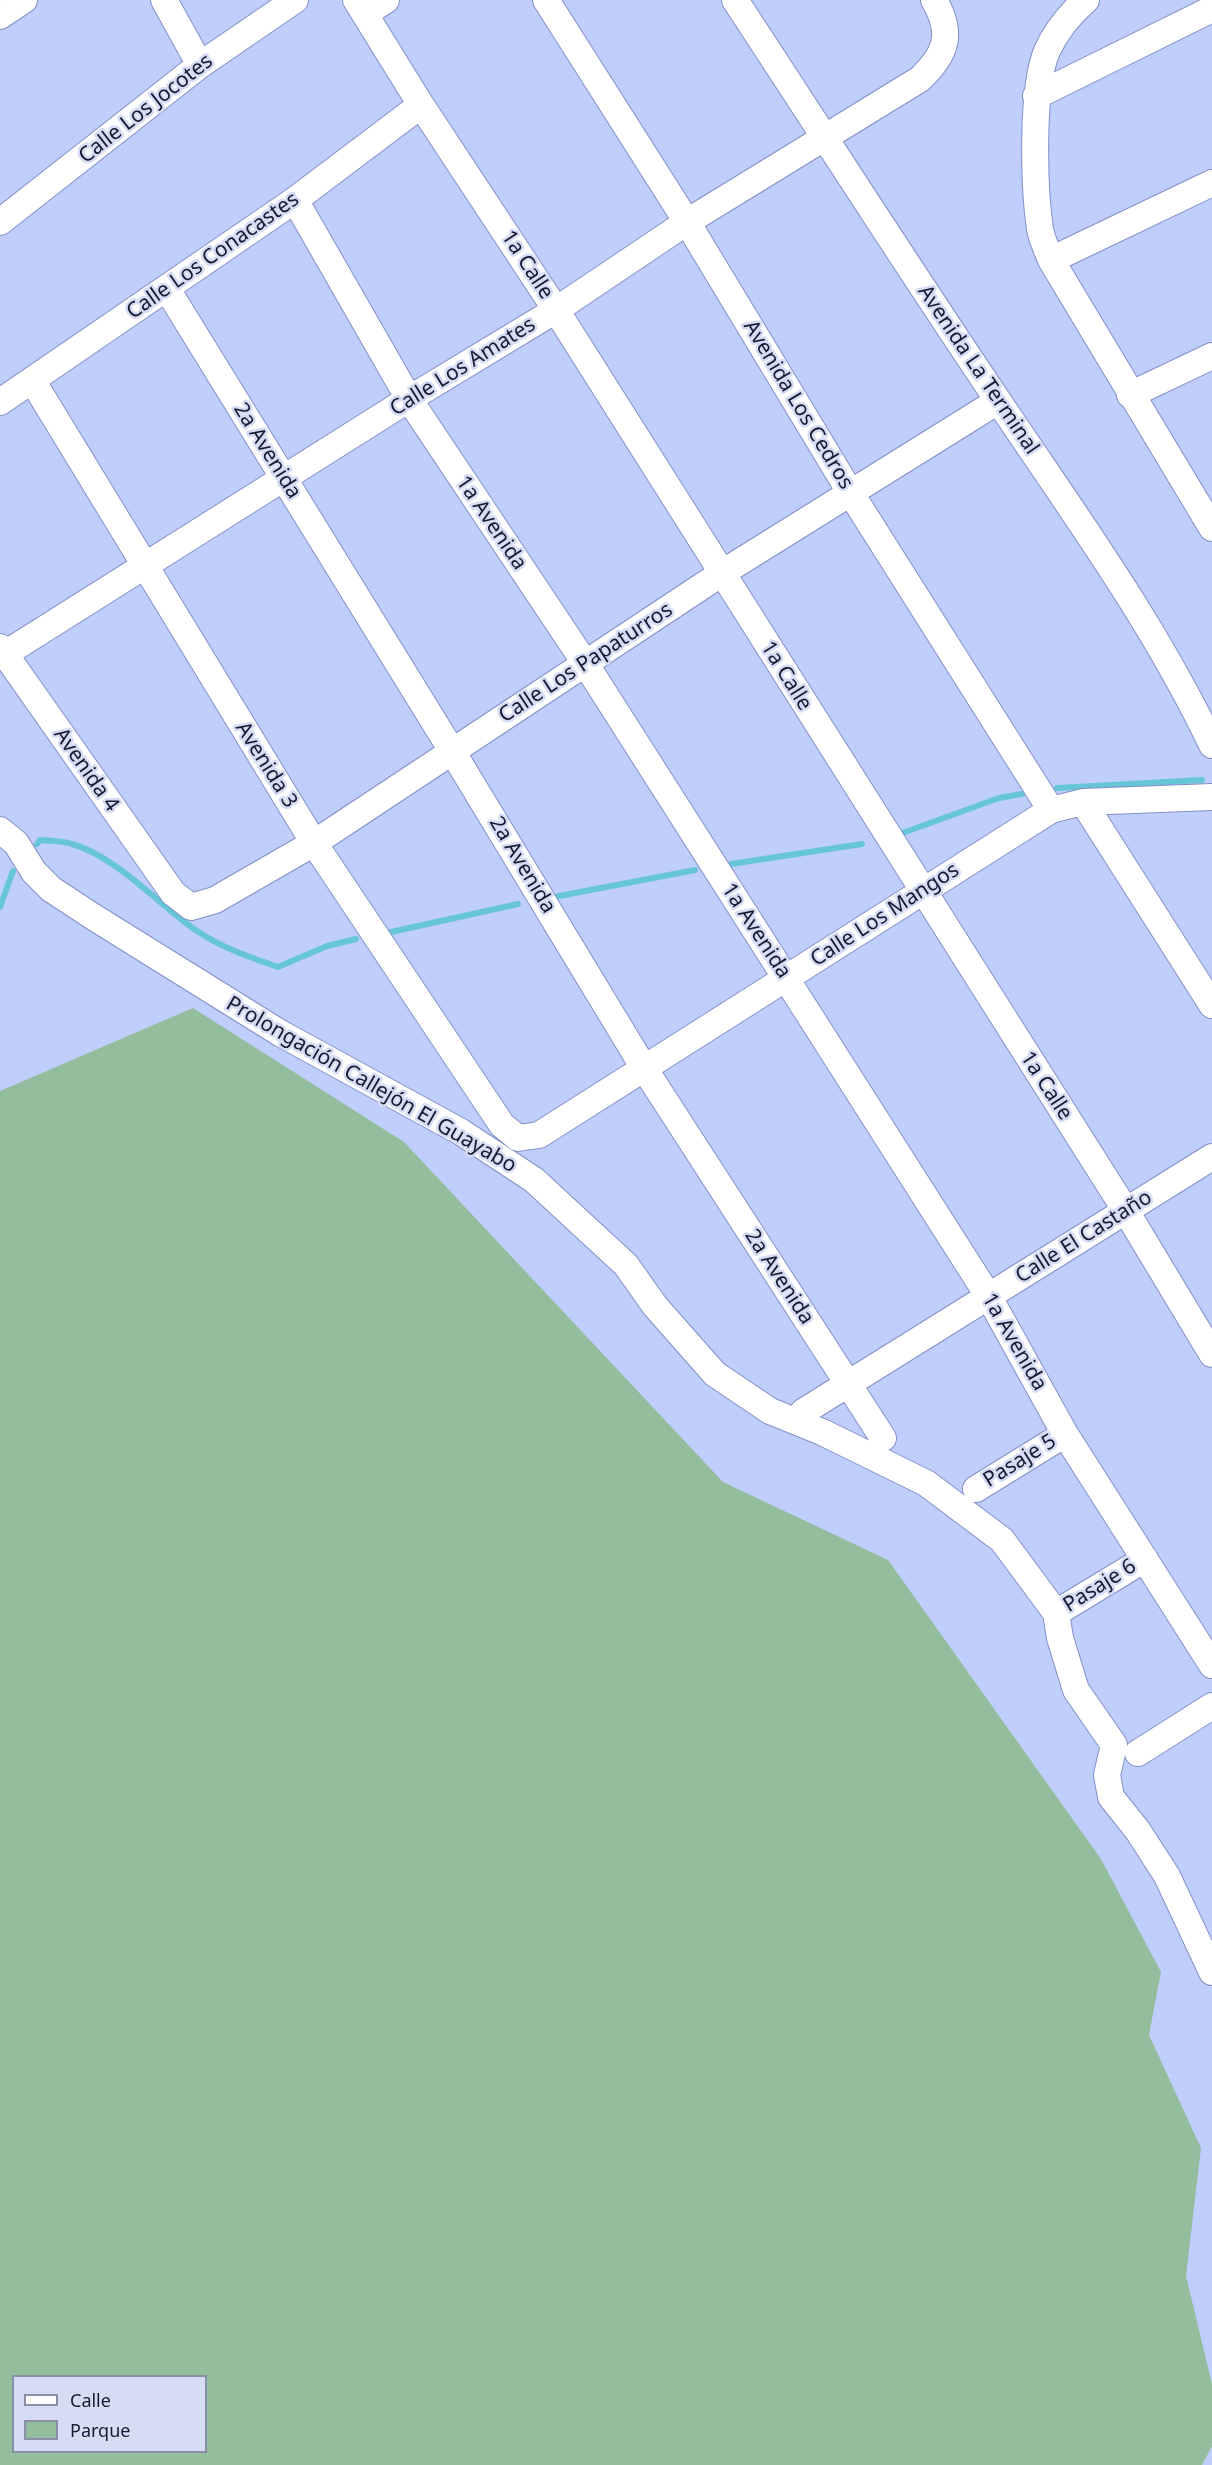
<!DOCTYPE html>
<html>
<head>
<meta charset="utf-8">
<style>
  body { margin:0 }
  #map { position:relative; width:1212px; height:2465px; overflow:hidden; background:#c0cefd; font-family:"Noto Sans",sans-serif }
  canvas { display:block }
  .legend { position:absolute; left:12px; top:2375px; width:195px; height:78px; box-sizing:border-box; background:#d5dcf4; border:2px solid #898fa6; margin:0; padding:8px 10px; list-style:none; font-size:18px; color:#161b30 }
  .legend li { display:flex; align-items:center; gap:12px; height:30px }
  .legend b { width:30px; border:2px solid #898fa6 }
</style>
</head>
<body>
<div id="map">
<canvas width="1212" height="2465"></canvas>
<ul class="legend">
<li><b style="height:8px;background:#fff"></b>Calle</li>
<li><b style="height:16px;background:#93bd9d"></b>Parque</li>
</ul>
</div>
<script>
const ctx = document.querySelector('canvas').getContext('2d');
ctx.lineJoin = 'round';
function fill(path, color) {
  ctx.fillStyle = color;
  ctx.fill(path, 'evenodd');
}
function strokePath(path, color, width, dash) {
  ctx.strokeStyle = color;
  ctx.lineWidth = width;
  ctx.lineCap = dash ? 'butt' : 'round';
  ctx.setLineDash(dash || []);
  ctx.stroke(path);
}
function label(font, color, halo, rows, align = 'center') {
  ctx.font = font + ' "Noto Sans",sans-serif';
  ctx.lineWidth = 5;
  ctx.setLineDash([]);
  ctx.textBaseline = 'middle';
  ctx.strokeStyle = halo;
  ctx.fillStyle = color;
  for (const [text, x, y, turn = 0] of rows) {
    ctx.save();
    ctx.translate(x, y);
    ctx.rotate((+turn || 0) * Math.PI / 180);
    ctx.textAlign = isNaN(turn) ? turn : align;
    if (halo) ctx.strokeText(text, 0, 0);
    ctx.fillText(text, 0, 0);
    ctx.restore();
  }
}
fill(new Path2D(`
  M193,1008L404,1142L723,1482L888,1560L1101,1859L1161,1972L1149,2035L1201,2148L1186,2276L1212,2384V2446L1202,2465H0V1091ZM14,2376H206V2452H14Z`), '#93bd9d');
strokePath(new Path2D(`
  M1057,788L1202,780
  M897,835L999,798L1022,794
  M37,844L40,840C51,841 62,841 72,844C116,856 160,906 197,931C222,948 250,957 278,967L327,946L356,939
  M731,864L862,844
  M554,897L695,870
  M0,907L13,871
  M391,932L518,904`), '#67c5d8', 6);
const minor = new Path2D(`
  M164,0L200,65
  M356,0L421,105L556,310L1126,1211L1212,1354
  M546,0L687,222L850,492L1051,810
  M735,0C823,134 909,269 999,402C1074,514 1154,623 1212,745
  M1086,0C1070,14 1056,31 1047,51C1031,87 1034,189 1040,229C1042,240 1047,250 1051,260L1212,528
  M365,14L386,0
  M0,16L24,0
  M1036,96L1212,9
  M295,200L409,399L585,663L989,1297L1065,1434L1212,1665
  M0,222L200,65L295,0
  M1051,260L1212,183
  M167,289L452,751L644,1068L883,1438
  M32,380L314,843L502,1125L518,1138L539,1135L1051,810L1083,802L1212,797
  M1130,395L1212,356
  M0,402L295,200L421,105
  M0,647L173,893L191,907L215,900L314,843L722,573L998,401
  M0,657L409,399L556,310L687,222L920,79C946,54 954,34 934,0
  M1083,802L1212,1005
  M0,830L16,843L34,872L51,889L92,916L280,1033L461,1132L534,1180L626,1265L655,1306L715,1374L770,1411L822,1432L926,1483L1002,1540L1056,1613L1060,1638L1076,1690L1114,1745L1107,1775L1111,1797L1138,1831L1167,1876L1212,1972
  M803,1412L1212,1157
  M976,1489L1065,1434
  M1056,1613L1145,1559
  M1138,1753L1212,1706`);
strokePath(minor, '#8290c8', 28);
strokePath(minor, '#fff', 26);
label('21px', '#161b30', '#d5dcf4', [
  ["Calle Los Jocotes",146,109,-38],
  ["Calle Los Conacastes",213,256,-35],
  ["1a Calle",527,265,57],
  ["Calle Los Amates",463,367,-32],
  ["Avenida La Terminal",978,370,56],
  ["Avenida Los Cedros",798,405,59],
  ["2a Avenida",267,451,58],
  ["1a Avenida",491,523,56],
  ["Calle Los Papaturros",586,663,-33],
  ["1a Calle",786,676,58],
  ["Avenida 3",266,765,58],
  ["Avenida 4",86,770,55],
  ["2a Avenida",522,865,59],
  ["Calle Los Mangos",885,915,-33],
  ["1a Avenida",756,931,57],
  ["Prolongación Callejón El Guayabo",371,1085,30],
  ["1a Calle",1046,1086,57],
  ["Calle El Castaño",1084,1237,-32],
  ["2a Avenida",779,1277,57],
  ["1a Avenida",1014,1342,60],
  ["Pasaje 5",1020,1461,-32],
  ["Pasaje 6",1100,1586,-32]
]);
</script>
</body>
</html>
